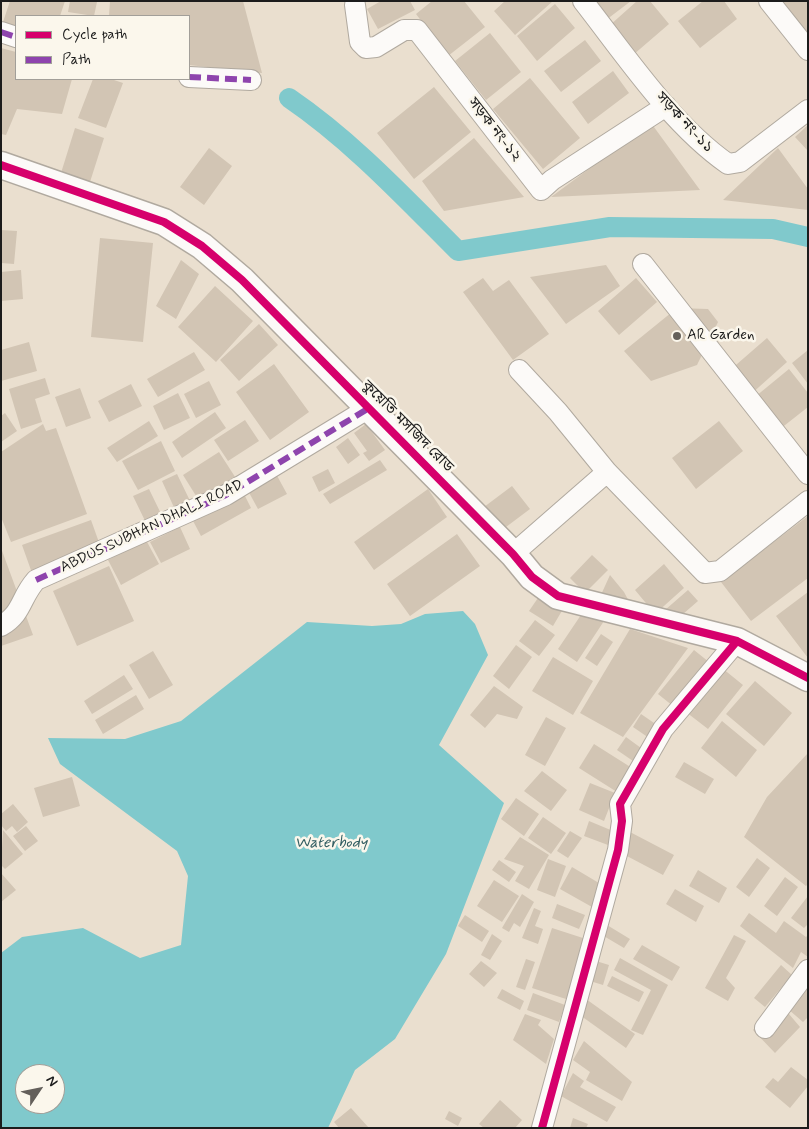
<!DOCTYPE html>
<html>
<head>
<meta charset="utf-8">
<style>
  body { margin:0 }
  #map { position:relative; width:809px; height:1129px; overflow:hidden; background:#eadfcf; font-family:Mynerve,sans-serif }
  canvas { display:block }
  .frame { position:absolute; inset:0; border:2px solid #1c1c1c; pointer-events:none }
  .legend { position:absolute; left:15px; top:15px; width:175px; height:65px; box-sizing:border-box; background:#fbf7ec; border:1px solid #a29f99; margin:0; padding:6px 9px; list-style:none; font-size:15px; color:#1c1c1c }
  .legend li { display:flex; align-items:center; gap:10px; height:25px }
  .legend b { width:25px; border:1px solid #a29f99 }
  .north { position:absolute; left:15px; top:1064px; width:50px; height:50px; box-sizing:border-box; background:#fbf7ec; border:1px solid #a29f99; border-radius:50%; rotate:56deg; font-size:14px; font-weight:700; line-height:20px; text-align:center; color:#1c1c1c }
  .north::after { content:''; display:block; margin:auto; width:18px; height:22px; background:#64605b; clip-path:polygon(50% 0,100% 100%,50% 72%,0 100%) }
</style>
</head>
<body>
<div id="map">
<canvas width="809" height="1129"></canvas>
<div class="frame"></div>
<ul class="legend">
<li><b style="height:6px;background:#d6006c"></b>Cycle path</li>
<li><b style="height:6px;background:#8e44ad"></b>Path</li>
</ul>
<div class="north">N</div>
</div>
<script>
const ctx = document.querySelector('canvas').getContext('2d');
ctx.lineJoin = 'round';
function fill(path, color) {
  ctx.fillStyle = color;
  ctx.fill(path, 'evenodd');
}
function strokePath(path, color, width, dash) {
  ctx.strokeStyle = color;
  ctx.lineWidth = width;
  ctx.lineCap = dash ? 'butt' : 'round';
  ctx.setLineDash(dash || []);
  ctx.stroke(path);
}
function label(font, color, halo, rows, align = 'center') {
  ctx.font = font + ' Mynerve,"Noto Sans Bengali",sans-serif';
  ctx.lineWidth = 5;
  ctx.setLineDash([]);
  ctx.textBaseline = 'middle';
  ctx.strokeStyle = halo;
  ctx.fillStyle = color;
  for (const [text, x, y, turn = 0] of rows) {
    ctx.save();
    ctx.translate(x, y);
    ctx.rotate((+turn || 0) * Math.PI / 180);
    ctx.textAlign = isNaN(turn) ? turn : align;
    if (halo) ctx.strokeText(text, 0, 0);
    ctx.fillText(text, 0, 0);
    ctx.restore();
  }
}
fill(new Path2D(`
  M463,611L475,624L488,655L439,745L504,803L446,954L395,1039L355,1070L328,1128H1V953L22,937L83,928L140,958L181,945L188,876L177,851L60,764L48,738L125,739L181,721L307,622L372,626L401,624L425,614ZM25,1074H55V1104H25Z`), '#80c9cc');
strokePath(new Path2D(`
  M289,98C352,141 404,197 458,251L610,227L773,229L808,237`), '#80c9cc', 20);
fill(new Path2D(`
  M10,1H65L60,16H16V32L1,28Z
  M70,1L97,2L94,16L68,12Z
  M110,1H243L262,73L189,65V16H109Z
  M381,1H410L415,10L378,29L367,9Z
  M432,1H464L485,27L448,56L416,14Z
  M505,1H553L515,35L494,11Z
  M592,1H631L606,20Z
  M637,1H650L669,24L633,55L609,26Z
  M703,1H724L737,19L700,48L678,21Z
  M781,1H808V30L806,31Z
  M555,4L575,28L537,61L517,36Z
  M490,33L521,72L486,100L455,61Z
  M585,40L601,61L561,92L544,71Z
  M1,48L16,52V79H72L62,114L17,109L6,135L1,134Z
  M613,71L629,93L588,124L572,102Z
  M530,78L580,138L543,169L493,109Z
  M93,79H111L123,83L106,128L78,118Z
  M434,87L471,132L414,179L377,133Z
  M651,123L700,190L551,197Z
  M808,125V151L795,137Z
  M75,128L104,138L90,182L61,173Z
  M474,138L524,197L444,211L422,181Z
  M209,148L232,166L204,205L180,187Z
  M778,148L808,189V210L723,200Z
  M1,230L17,231L14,264L1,263Z
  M100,238L153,243L143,342L91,337Z
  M181,260L199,274L176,319L156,306Z
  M606,265L620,286L566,324L530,277Z
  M21,270L23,299L1,301V272Z
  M483,278L493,291L509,280L549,334L513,360L463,292Z
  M636,278L657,302L619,335L598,311Z
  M215,286L253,321L216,362L178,327Z
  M677,308L708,309L718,322L697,365L651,381L624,351Z
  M259,324L278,345L239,381L220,360Z
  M767,338L787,362L750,395L729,371Z
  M29,342L37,371L1,381V350Z
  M808,350V384L792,363Z
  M194,352L205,370L158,397L147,379Z
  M274,364L309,412L270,440L236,392Z
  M789,369L808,393V407L775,433L750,401Z
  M45,378L50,394L35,399L42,422L21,429L9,389Z
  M209,381L221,405L196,418L184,394Z
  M131,384L142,406L109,422L98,401Z
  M80,388L91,418L66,427L55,397Z
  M178,393L190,418L164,430L153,406Z
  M215,412L226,428L182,458L172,442Z
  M5,413L17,431L1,442V416Z
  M245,420L259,441L228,461L214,440Z
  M149,421L158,436L117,462L107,448Z
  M719,421L743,451L696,489L672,458Z
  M43,424L46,431L56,428L87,514L11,542L1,517V452Z
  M366,424L385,450L369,461L363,453L367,451L354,433Z
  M348,438L360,455L348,464L336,447Z
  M161,441L175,471L138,490L122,461Z
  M219,452L239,483L203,507L183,475Z
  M380,460L387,470L330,504L323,494Z
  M328,469L335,483L319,492L312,477Z
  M275,472L287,494L258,509L246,487Z
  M177,474L193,507L177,514L162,481Z
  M512,486L530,509L502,530L484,507Z
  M149,489L165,522L149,529L133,496Z
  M428,489L447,517L374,570L354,542Z
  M243,492L251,508L201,536L192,519Z
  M808,516V578L751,621L721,582Z
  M91,520L101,548L32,573L22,545Z
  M180,527L190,549L161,563L150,542Z
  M457,534L480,566L410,616L387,584Z
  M146,540L159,564L121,585L108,560Z
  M1,548L33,635L1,646Z
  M592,555L608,570L585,593L570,578Z
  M664,564L684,588L655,614L635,590Z
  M109,566L134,621L77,646L53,591Z
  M610,575L624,592L633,609L600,597Z
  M688,590L698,601L675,621L665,610Z
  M808,592V658L776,616Z
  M540,595L563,609L553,626L529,611Z
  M585,609L604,621L577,662L558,649Z
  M535,620L555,635L539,656L519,641Z
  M630,629L688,648L623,737L580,713Z
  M601,634L613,642L597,666L585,658Z
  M516,645L532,657L509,689L493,676Z
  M694,650L709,662L673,706L658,694Z
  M153,651L173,685L149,699L129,665Z
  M553,657L593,681L573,715L532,691Z
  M722,668L743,685L708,729L686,712Z
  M124,675L133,689L92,714L84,701Z
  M755,681L792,713L764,746L726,714Z
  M494,686L523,707L517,719L497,714L485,728L470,715Z
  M136,695L144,709L103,734L95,720Z
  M641,714L657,725L649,738L633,727Z
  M546,717L566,728L545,766L525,755Z
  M722,721L757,750L736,777L701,748Z
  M626,737L641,748L633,761L617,750Z
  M594,744L632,768L617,792L579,768Z
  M808,753V884L806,886L744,837L767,797Z
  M684,762L714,779L705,794L675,777Z
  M542,771L567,790L551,811L524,791Z
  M72,777L80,806L43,817L34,788Z
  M590,783L615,793L604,821L579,810Z
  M516,798L539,814L524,836L501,819Z
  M13,804L28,822L17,832L12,826L6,831L1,825V814Z
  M543,817L566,833L551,854L528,838Z
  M589,821L613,831L608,845L584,836Z
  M26,826L38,841L25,851L13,836Z
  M3,830L23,854L5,869L1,865Z
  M570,831L582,838L568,858L557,851Z
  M630,832L674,855L663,875L625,855Z
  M520,837L549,855L529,889L515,881L524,866L504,859Z
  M757,858L770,868L749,897L736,887Z
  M548,859L566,866L555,897L537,890Z
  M499,860L516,872L509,882L492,870Z
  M572,867L604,886L592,907L560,889Z
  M698,870L727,888L719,903L689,886Z
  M1,873L16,890L1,902Z
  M785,877L798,887L777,916L764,906Z
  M494,880L519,896L502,922L477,906Z
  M675,889L704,906L696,922L666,904Z
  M522,894L534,902L520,927L514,923L509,932L502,928Z
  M808,896V924L804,928L791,918Z
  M557,904L585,915L579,929L552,918Z
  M534,908L541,911L535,926L543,929L538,944L522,938Z
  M749,913L776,933L784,921L806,937L808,935V957L801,952L793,968L740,926Z
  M465,915L489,931L482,942L458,926Z
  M607,925L630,939L624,948L602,935Z
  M552,928L586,939L566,999L532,988Z
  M492,934L502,941L490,960L481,955Z
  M734,935L746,941L726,978L735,988L728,1001L705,988Z
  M642,945L680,967L672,981L633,959Z
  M620,958L668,985L643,1035L631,1030L651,990L614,970Z
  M526,959L535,962L525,990L516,987Z
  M481,961L497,973L484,987L469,974Z
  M596,961L609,965L603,985L590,981Z
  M781,965L792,975L765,1007L754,998Z
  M808,972V1017L803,1022L781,1003Z
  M612,976L644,992L639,1002L607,986Z
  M502,989L524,1001L520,1010L497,998Z
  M533,993L565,1005L559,1022L527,1010Z
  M586,999L635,1034L626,1048L577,1013Z
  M778,1001L800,1027L775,1053L753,1030Z
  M525,1014L541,1020L538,1025L554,1039L546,1064L513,1040Z
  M584,1041L632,1082L622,1101L586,1080L590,1072L573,1060Z
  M791,1067L808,1080V1086L790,1108L765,1087L773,1078L778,1082Z
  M573,1073L584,1081L580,1087L616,1107L607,1122L561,1096Z
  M500,1100L522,1120L515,1128H484L479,1124Z
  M351,1108L369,1128H339L334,1122Z
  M449,1111L462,1118L458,1126L445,1119Z
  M573,1118L588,1124L586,1128H570Z`), '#d2c5b4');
const minor = new Path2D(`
  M583,1C626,56 671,124 728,164L740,162L808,110
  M769,1L808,50
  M355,5L360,42L366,48L376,47L404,30H417L541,190L552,180L666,106
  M1,32L16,37
  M189,77L251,80
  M643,264L808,474
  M519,370L558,412L607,472L705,573L720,571L808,501
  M513,554L607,472
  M1,626C23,613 20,598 36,580L226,495L369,408
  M765,1028L808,970
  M542,1128L618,850L622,821L620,804L663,729L737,641`);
const tertiary = new Path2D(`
  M1,165L164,222L202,246L242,280L513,554L532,577L558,596L737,641L808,678`);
strokePath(minor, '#b0a99f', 22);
strokePath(tertiary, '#b0a99f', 29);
strokePath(minor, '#fcfaf8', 20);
strokePath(tertiary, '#fcfaf8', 26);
strokePath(new Path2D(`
  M1,32L16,37
  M189,77L251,80
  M36,580L226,495L369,408`), '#8e44ad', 6, [12, 6]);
strokePath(new Path2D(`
  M1,165L164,222L202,246L242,280L513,554L532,577L558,596L737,641L808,678
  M542,1128L618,850L622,821L620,804L663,729L737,641`), '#d6006c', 8);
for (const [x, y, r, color] of [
  [677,336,5,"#64605b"]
]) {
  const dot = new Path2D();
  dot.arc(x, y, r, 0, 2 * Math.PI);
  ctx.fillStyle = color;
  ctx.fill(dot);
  strokePath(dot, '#fbf7ec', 2);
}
label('15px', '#1c1c1c', '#fbf7ec', [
  ["সড়ক নং-১১",684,123,47],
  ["সড়ক নং-১২",494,130,52],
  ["কুয়েতি মসজিদ রোড",407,427,45],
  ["ABDUS SUBHAN DHALI ROAD",152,527,-25]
]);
label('15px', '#1c1c1c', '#fbf7ec', [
  ["AR Garden",687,336]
], 'left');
label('italic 16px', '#325e62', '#fbf7ec', [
  ["Waterbody",331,844]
]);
</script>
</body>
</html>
